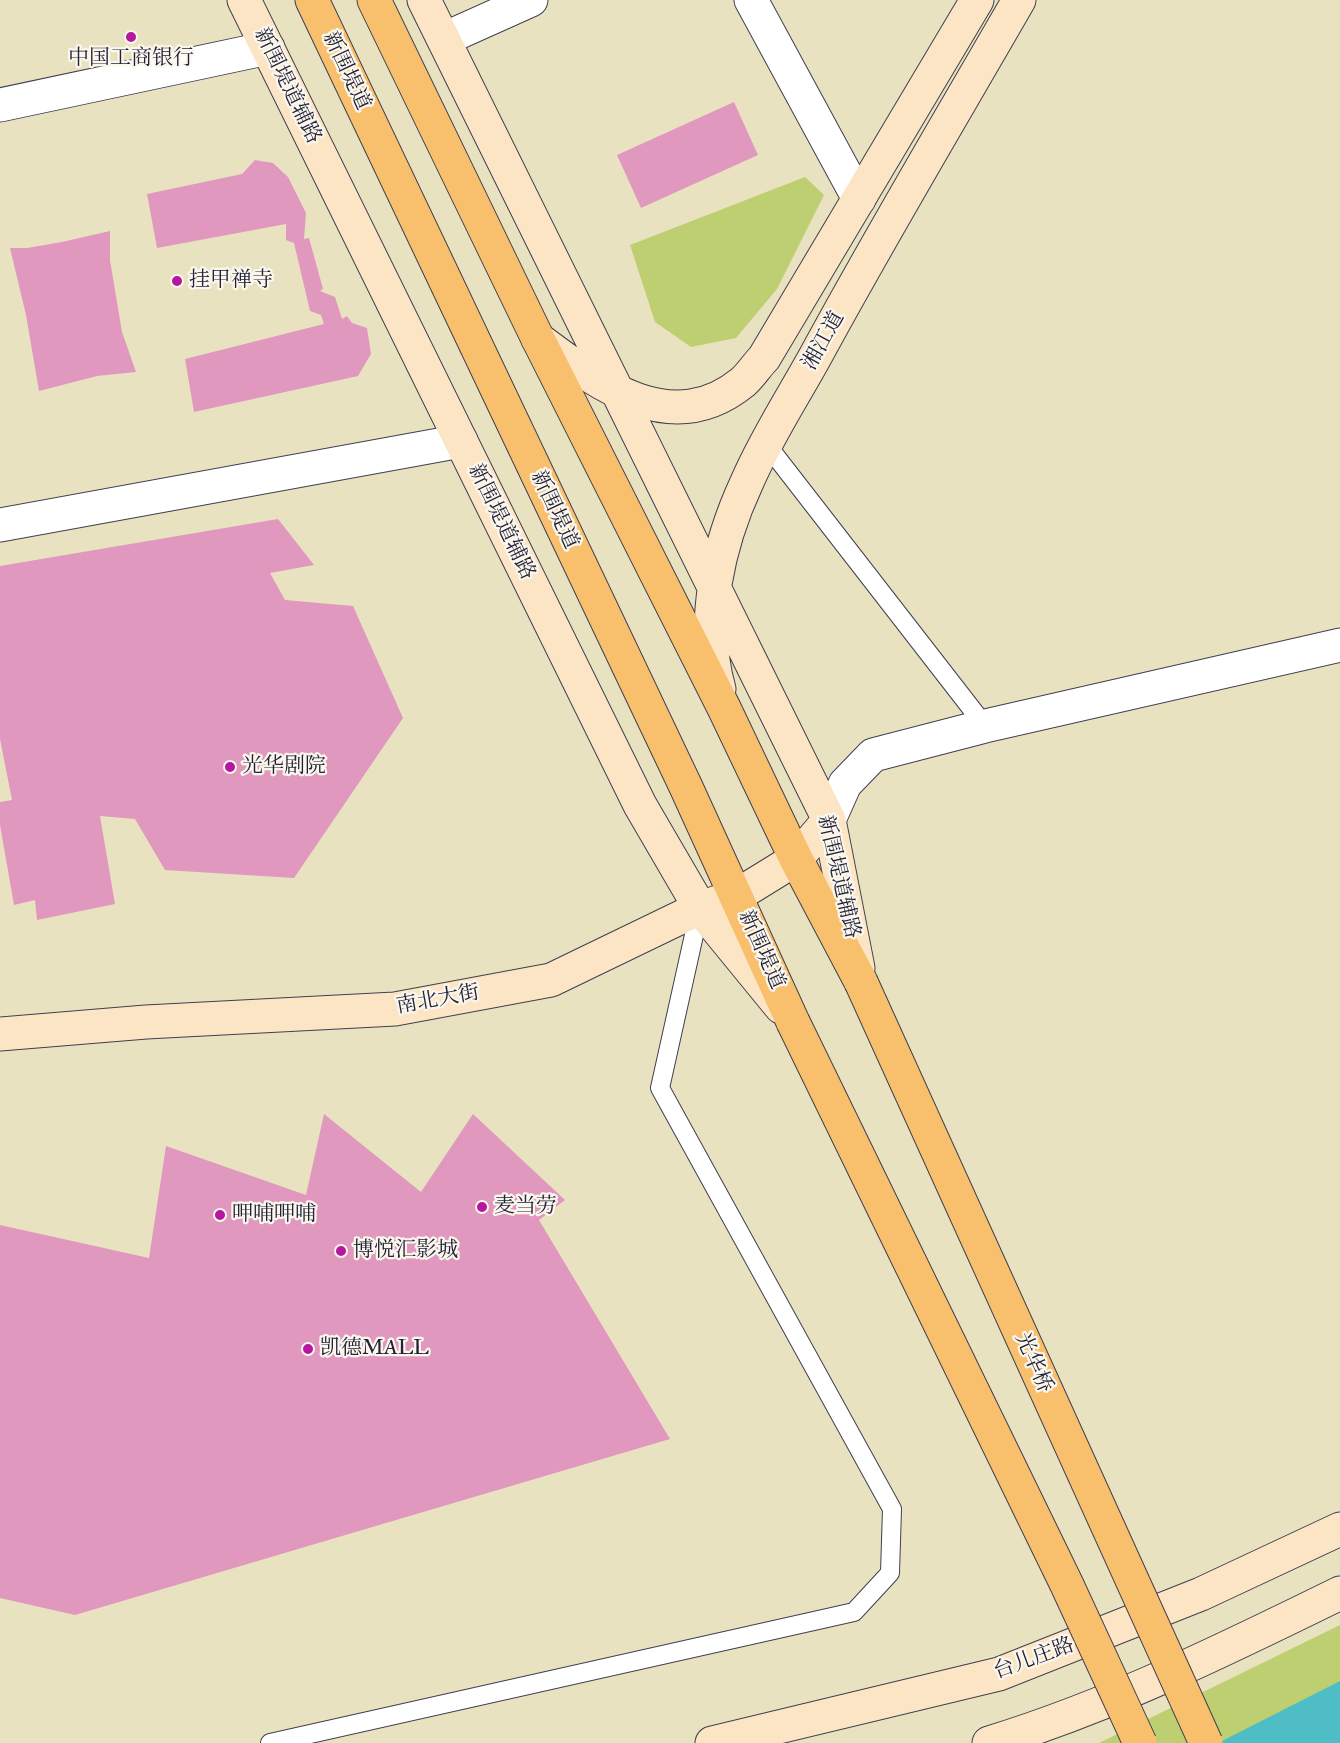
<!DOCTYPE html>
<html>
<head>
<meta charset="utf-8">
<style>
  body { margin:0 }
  canvas { display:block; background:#e9e2c0 }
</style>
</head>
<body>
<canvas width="1340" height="1743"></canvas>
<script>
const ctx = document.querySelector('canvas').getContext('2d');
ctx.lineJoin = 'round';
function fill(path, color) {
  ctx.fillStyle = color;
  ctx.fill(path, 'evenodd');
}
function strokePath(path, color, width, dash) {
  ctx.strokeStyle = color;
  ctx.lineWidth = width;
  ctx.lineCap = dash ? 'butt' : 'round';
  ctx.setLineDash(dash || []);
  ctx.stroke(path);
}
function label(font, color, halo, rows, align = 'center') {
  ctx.font = font + ' "IM FELL Great Primer","Noto Serif SC",serif';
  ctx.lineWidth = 4.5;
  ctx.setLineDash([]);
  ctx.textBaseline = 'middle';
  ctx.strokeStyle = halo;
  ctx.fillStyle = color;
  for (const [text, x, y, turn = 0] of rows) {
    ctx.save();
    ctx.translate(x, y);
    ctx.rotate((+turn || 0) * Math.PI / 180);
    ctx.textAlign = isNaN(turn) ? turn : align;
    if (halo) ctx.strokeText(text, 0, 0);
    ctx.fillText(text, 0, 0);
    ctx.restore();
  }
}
fill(new Path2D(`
  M805,177L824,195L777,289L736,338L691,347L655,322L630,245Z
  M1340,1625V1743H1099Z`), '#becf71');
fill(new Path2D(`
  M1340,1681V1743H1218Z`), '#4fbdc5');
fill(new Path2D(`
  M734,102L758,155L641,208L617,155Z
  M255,160L273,163L288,177L306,213L304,239L309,238L323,289L320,291L335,297L342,319L347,316L352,323L367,328L371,354L358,376L194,412L185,359L324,324L321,315L310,311L294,243L286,240V224L157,248L147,194L242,174Z
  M110,231V260L122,332L136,372L97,376L39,391L26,315L10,248H27L62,242Z
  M278,519L314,565L270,573L285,600L353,606L403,718L294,878L165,870L135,819L100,816L115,904L37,920L35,900L14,905L0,825V802L12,800L0,739V566Z
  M324,1114L421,1192L473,1114L565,1200L539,1220L670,1439L75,1615L0,1598V1225L149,1258L166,1146L306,1195Z`), '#e198bf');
const lane = new Path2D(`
  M767,445L985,726
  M270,1743L854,1612L890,1573L892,1509L660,1088L700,908`);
const street = new Path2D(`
  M751,0L859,199
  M444,39L531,0
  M0,105L268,48
  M0,525L461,441
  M829,820L845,784L873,755L985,726L1340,645`);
const secondary = new Path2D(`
  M244,0L640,805L700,908L781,1007
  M424,0L829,820L858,968
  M538,339C597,383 671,441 743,382C751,375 757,365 764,358L977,0
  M719,689C700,623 718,544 747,482C766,438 793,397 816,355C881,235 951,118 1019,0
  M0,1034L146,1022L395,1009L551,980L700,908L736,896L796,859L829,820
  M712,1743L999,1674L1201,1594L1340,1529
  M989,1743C1110,1706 1226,1649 1340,1593`);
const highway = new Path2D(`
  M312,0L686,787L793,1022
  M374,0L538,339L724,708L796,859L861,982`);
strokePath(lane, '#403f4f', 20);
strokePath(street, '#403f4f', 35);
strokePath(secondary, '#403f4f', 35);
strokePath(highway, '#403f4f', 35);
strokePath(lane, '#fff', 18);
strokePath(street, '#fff', 33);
strokePath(secondary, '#fce5c4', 33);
strokePath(highway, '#f8bf6c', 33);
const highwayBridge = new Path2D(`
  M861,982L1206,1743
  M793,1022L1067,1585L1140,1743`);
strokePath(highwayBridge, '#403f4f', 35, []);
strokePath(highwayBridge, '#f8bf6c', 33);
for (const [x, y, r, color] of [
  [131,37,6,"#b5179e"],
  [177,281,6,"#b5179e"],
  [230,767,6,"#b5179e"],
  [482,1207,6,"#b5179e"],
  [220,1215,6,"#b5179e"],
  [341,1251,6,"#b5179e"],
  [308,1349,6,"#b5179e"]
]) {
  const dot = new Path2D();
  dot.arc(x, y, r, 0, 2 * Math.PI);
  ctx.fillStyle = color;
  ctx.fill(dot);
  strokePath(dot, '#fbf7ec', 2);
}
label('21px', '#22223b', '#fbf7ec', [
  ["中国工商银行",131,59,"center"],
  ["挂甲禅寺",189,281],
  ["光华剧院",242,767],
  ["麦当劳",494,1207],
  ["呷哺呷哺",232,1215],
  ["博悦汇影城",353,1251],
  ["凯德MALL",320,1349]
], 'left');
label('21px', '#22223b', '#fbf7ec', [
  ["新围堤道",346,71,65],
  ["新围堤道辅路",287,86,64],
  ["湘江道",824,341,-61],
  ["新围堤道",554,510,65],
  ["新围堤道辅路",501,522,64],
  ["新围堤道辅路",838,877,77],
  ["新围堤道",761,950,66],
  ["南北大街",438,1000,-10],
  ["光华桥",1033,1363,66],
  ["台儿庄路",1034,1659,-20]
]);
</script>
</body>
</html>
